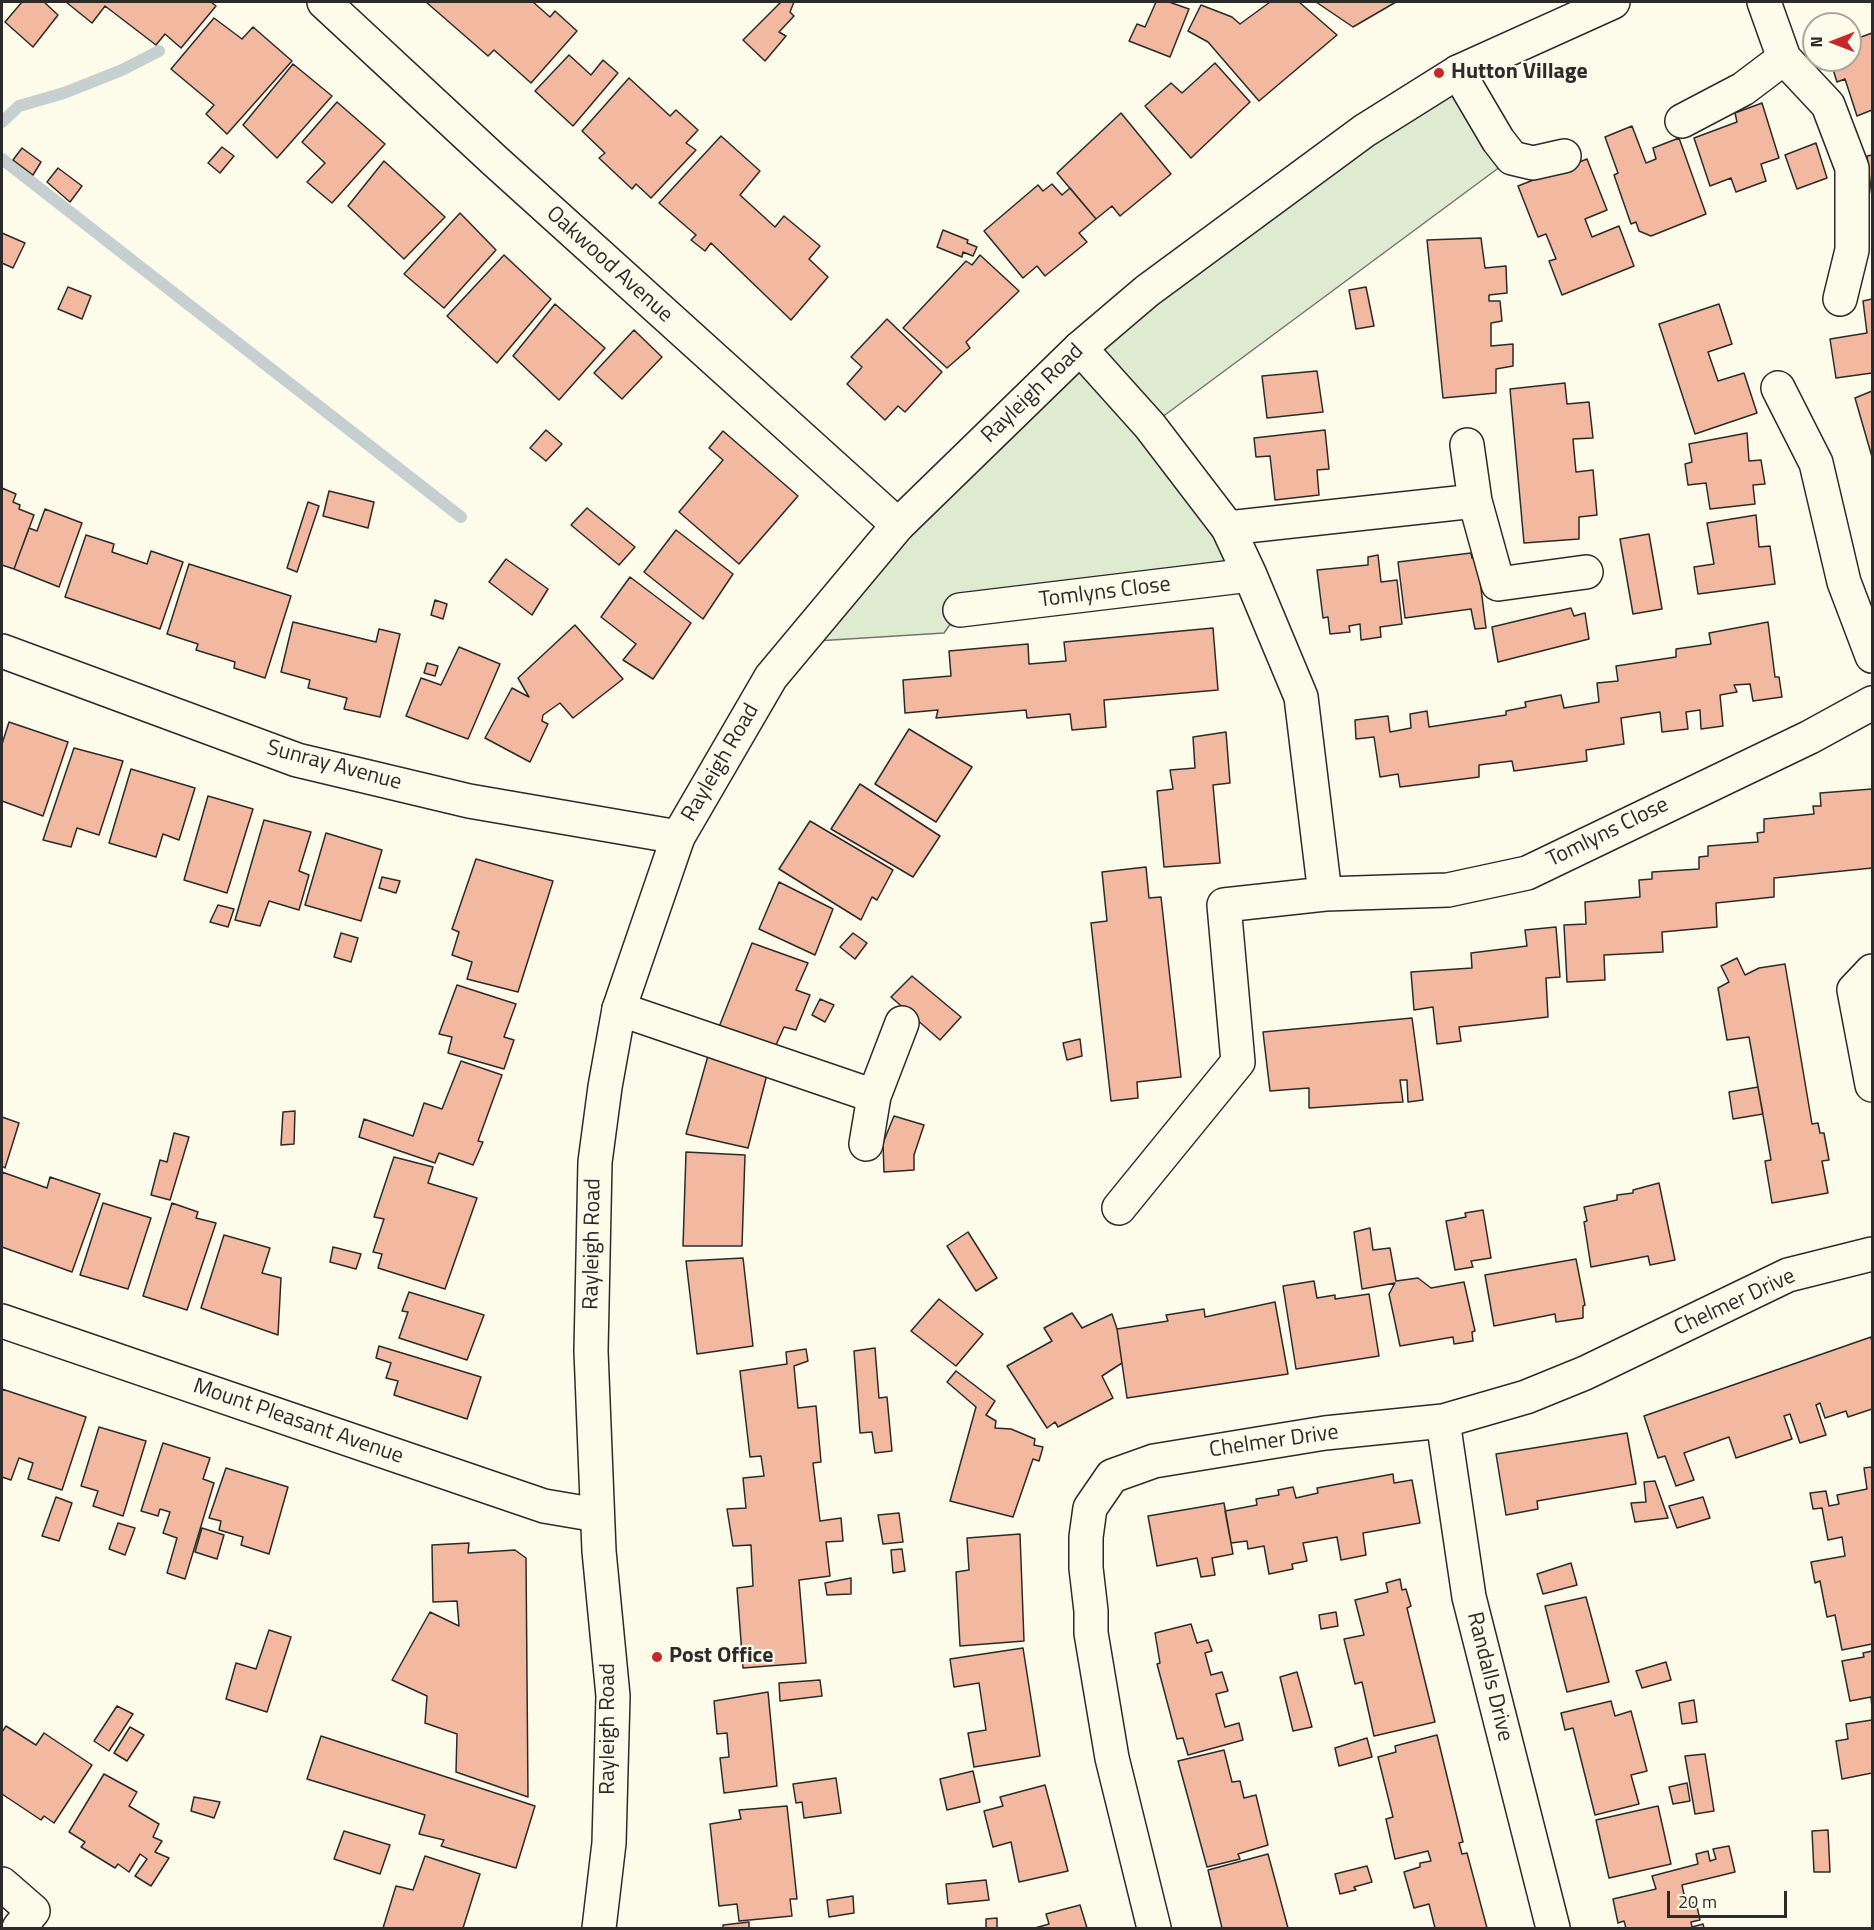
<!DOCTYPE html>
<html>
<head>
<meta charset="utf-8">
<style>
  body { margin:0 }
  #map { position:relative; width:1874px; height:1930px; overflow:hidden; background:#fdfbea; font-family:"Titillium Web",sans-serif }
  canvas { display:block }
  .frame { position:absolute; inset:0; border:3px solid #2b2b2b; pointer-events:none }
  .north { position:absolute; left:1802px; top:12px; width:60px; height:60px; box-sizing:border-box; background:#fdfbea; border:2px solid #a9a89e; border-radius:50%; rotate:270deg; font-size:16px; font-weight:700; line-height:24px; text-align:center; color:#2b2b2b }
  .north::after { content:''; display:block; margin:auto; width:21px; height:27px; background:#c62828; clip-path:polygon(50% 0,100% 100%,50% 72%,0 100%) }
  .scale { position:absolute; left:1667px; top:1891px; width:120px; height:27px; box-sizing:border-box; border:3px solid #2b2b2b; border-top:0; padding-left:8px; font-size:18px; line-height:21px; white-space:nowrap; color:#2b2b2b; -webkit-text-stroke:4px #fdfbea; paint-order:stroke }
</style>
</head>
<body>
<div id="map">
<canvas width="1874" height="1930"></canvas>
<div class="frame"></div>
<div class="north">N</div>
<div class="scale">20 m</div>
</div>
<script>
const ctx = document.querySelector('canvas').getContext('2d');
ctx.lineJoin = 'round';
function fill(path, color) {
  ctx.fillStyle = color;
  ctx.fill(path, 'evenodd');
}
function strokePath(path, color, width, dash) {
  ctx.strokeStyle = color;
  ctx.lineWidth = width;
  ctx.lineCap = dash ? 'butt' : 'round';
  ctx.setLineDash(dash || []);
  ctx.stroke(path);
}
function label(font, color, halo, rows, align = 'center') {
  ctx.font = font + ' "Titillium Web",sans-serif';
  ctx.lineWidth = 4.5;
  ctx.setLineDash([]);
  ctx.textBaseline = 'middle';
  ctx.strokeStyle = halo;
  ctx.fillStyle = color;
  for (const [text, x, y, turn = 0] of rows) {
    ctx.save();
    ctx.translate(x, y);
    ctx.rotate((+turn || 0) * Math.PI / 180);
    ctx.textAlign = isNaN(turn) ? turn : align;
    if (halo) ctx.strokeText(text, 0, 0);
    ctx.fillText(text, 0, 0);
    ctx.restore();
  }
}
const green = new Path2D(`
  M1458,72L1512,158L1150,426L1250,575L960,610L944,633L800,642L1080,348Z`);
fill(green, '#deebd1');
strokePath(green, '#74746e', 1.5);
strokePath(new Path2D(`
  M2,122L19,106L64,93L122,70L159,51
  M2,159L461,517`), '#c7d0d0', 12);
const building = new Path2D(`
  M22,2H44L58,15L33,47L5,22Z
  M66,2H211L216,6L181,48L165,34L156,45L105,6L92,23Z
  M426,2H533L550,17L555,11L577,31L531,83L494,50L488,56Z
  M781,2H794L790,12L794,16L779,32L786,36L765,61L743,40Z
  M1156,2H1169L1189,9L1170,57L1129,41L1137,24L1145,27Z
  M1270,2H1299L1337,35L1259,101L1208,42L1188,31L1201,5L1232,17L1240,24Z
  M1316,2H1396L1353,27Z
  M214,18L242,39L253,27L292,61L227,134L206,114L214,105L171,69Z
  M1872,33V110L1857,116L1845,79L1837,82L1830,60H1850V41Z
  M569,55L591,75L603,60L618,73L573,126L535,91Z
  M1215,63L1250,102L1191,158L1145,106L1171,83L1182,93Z
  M293,64L332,96L277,158L243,125Z
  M629,78L670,116L676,110L698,130L686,143L696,150L651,198L636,184L632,189L599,158L605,153L582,131Z
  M337,102L385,144L332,203L307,182L325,163L302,142Z
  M1762,103L1779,158L1761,164L1766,181L1736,192L1731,178L1710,186L1694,138L1737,122L1735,113Z
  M1121,113L1171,174L1120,216L1112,206L1096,219L1057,173Z
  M1632,126L1646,163L1656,159L1653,148L1679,138L1706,214L1651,236L1639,231L1636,222L1631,224L1614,175L1618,173L1605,137Z
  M721,136L760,171L740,195L775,227L784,216L820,246L809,259L828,277L791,320L711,243L705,251L691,240L696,235L659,203Z
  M1816,143L1827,178L1797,189L1785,155Z
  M222,147L234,156L220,173L208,163Z
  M22,148L41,162L33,175L13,160Z
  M1872,155V197L1867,156Z
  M1587,159L1607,210L1585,219L1592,237L1619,226L1634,266L1562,295L1549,261L1556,259L1546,234L1538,237L1518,186Z
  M384,161L445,217L404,259L348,206Z
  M58,168L82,186L70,202L47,182Z
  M1052,184L1062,195L1070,188L1096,219L1079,233L1087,242L1045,276L1037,266L1023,278L984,231L1038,185L1043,191Z
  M460,213L496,250L444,308L404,274Z
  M943,230L968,240L967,243L977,247L973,256L963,252L962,257L937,247Z
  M2,233L25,243L13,268L2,263Z
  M1481,238L1485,268L1506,266L1507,293L1489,295V301H1500L1502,321L1491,323V346L1513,344V366L1496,369V393L1443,398L1427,240Z
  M504,255L551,299L497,363L447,316Z
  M980,255L1019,291L966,342L970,348L947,368L903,328L966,261L972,265Z
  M68,287L91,296L82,319L58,309Z
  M1366,287L1374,326L1356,329L1349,290Z
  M1872,299V373L1836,378L1830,339L1867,333L1863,301Z
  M555,304L605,348L559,400L513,356Z
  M1719,304L1732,344L1708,352L1718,381L1744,373L1757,413L1695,434L1659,324Z
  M887,319L942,372L905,412L898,406L885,420L847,384L862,367L851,357Z
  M634,330L662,357L622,399L594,373Z
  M1317,371L1323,412L1267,418L1262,376Z
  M1565,383L1567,404L1589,402L1593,438L1573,439L1576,472L1593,470L1597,515L1579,517V539L1524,543L1510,389Z
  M1872,391V457L1855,398Z
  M546,430L562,444L546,461L530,448Z
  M1325,430L1329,469L1317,470L1319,495L1275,500L1270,456L1256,457L1254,438Z
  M723,431L798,496L739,564L679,512L723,460L709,448Z
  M1747,433L1749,461L1761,460L1765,484L1753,485L1755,504L1710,509L1706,483L1688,485L1685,464L1692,462L1689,444Z
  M2,488L16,494L13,502L20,505L19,509L34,515L14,569L2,565Z
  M329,491L374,502L368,528L323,516Z
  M308,502L319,506L297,572L287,568Z
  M587,508L635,547L619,565L571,525Z
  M45,509L82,523L59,587L14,569L29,528L37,531Z
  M1756,515L1759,547L1770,546L1775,584L1698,594L1694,567L1714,564L1707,523Z
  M676,530L733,574L703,619L644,572Z
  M1649,534L1662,609L1633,614L1620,539Z
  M86,535L114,544L112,552L147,564L151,551L183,562L160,629L65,597Z
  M1471,553L1472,558L1477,557L1486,628L1475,629L1471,609L1405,618L1398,562Z
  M1378,555L1381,582L1397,580L1402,624L1380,627L1381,637L1361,640L1360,624L1349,626L1350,632L1330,634L1328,617L1323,618L1317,570L1368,565V557Z
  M506,559L548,589L532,615L489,582Z
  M189,564L291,596L265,678L234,668L235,662L196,650L198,644L167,634Z
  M630,577L691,623L653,679L623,660L636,644L601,617Z
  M435,600L447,604L443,619L431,615Z
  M1571,608L1574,616L1585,613L1589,639L1498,662L1492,627Z
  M293,622L376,642L379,629L400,634L380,717L344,709L347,698L308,688L310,680L281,672Z
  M1768,622L1775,677H1779L1782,697L1753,701L1750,684L1734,685L1737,692L1720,695L1723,726L1701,729L1700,710L1686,712L1688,729L1662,732L1660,712L1621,718L1624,744L1586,750L1587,761L1514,771L1512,761L1479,765V777L1400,787L1398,774L1380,777L1374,737L1356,739L1355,720L1388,716L1390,732L1411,728L1410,714L1427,711L1429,727L1506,715V711L1526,707L1525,702L1561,695L1564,708L1599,702L1597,683L1618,681L1616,666L1676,657V649L1711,644L1709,633Z
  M575,625L623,679L573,718L560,703L543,715L542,721L548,724L530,762L485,738L512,688L529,697L518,678Z
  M1213,628L1218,690L1104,700L1106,727L1072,730L1070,714L1027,718L1026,710L936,718L938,710L905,713L903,680L951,676L949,651L1028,644L1029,664L1066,661L1064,642Z
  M459,647L500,664L468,739L406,716L421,678L441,685Z
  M427,663L438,666L435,676L424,673Z
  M9,722L68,742L43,816L2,801V744Z
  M909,729L972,767L936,822L875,784Z
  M1226,732L1230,783L1213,785L1220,863L1164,867L1157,791L1173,789L1170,770L1195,768L1193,737Z
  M74,748L123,761L99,835L77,828L71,847L43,840Z
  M131,769L195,788L179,840L163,834L156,857L109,843Z
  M860,784L940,836L913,877L831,829Z
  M1872,789V868L1774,878V897L1716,903L1717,927L1662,932L1663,952L1604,955L1605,980L1567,982L1564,925L1586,924L1585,902L1640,897L1639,880L1652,879V872L1699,869V857L1708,856V846L1758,842L1757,833L1764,832V819L1814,814L1813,806H1821L1820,793Z
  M208,796L253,809L227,893L184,880Z
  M264,820L311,832L299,871L309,875L299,910L269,901L260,926L235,920Z
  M810,821L893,870L877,900L872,897L861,920L779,869Z
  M326,833L382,850L361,921L305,905Z
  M476,859L553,881L518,992L467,979L472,962L452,955L459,932L452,929Z
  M1146,867L1149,898L1161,897L1181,1077L1137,1082L1138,1098L1111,1101L1091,923L1107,921L1102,872Z
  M382,877L400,881L396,893L379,888Z
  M779,882L833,909L815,955L759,929Z
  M218,905L234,909L228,927L210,922Z
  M1556,927L1560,977L1546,978L1548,1017L1459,1027L1461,1041L1437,1044L1433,1007L1414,1010L1411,972L1472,968L1471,953L1527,946L1525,930Z
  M341,933L358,938L351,962L334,957Z
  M853,933L867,943L855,959L840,947Z
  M752,943L808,963L796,990L810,995L796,1030L784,1027L776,1045L719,1027Z
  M1737,958L1745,975L1759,968L1785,964L1812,1124L1818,1123L1820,1133H1824L1829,1160L1822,1161L1828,1193L1772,1203L1765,1161L1771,1160L1749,1037L1727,1040L1718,988L1729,982L1721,966Z
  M912,976L961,1017L940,1040L891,997Z
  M457,985L516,1004L504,1037L514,1040L504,1069L448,1053L452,1037L439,1034Z
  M820,999L834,1005L825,1022L812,1015Z
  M1412,1018L1423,1100L1408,1102L1407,1080H1400L1403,1102L1383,1103L1309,1108V1088L1270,1091L1263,1032Z
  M1080,1039L1082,1056L1067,1060L1063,1043Z
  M711,1045L770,1063L748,1148L686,1134Z
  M461,1061L502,1075L478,1141L483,1142L473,1165L439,1153L435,1163L359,1137L364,1119L413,1136L424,1103L442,1109Z
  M1758,1087L1763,1114L1733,1119L1729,1092Z
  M295,1111L294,1144L281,1145L283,1112Z
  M894,1116L924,1125L914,1155V1170L884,1172L883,1143Z
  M2,1117L19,1123L5,1168L2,1166Z
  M174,1133L189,1137L170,1200L151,1195L160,1160L167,1162Z
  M686,1152L745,1155L742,1246H683Z
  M394,1157L433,1167L428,1183L477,1198L445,1289L378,1268L382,1254L373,1252L384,1219L374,1217Z
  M2,1172L47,1188L50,1177L100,1194L72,1272L2,1247Z
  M1659,1183L1675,1260L1650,1265L1648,1256L1591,1267L1584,1222L1587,1221L1584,1207L1617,1200V1195L1633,1193V1190Z
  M103,1203L151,1218L128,1289L80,1275Z
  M172,1203L198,1212L196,1218L216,1223L187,1310L143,1296Z
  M1483,1210L1491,1258L1471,1261L1473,1267L1455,1270L1446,1221L1466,1217L1465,1213Z
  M1370,1228L1373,1250L1390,1248L1396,1281L1418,1278L1431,1288L1464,1282L1475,1331L1472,1332L1473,1341L1454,1344L1453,1337L1400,1346L1389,1294L1395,1283L1362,1289L1354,1232Z
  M968,1232L997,1278L976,1291L947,1246Z
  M224,1235L270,1248L262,1273L281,1278L278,1335L201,1308Z
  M333,1247L361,1254L356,1269L330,1262Z
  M743,1258L753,1346L697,1354L686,1261Z
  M1576,1259L1585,1305L1583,1306V1318L1556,1322L1555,1314L1494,1326L1485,1275Z
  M1314,1281L1317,1298L1335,1295V1299L1369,1294L1379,1356L1296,1369L1283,1286Z
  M409,1292L484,1315L467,1360L399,1338L408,1312L402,1311Z
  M939,1299L983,1334L956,1366L911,1331Z
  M1275,1302L1288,1374L1127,1398L1117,1329L1168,1321L1166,1315L1204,1309L1205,1317Z
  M1072,1313L1082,1328L1112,1314L1117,1329L1122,1363L1102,1376L1113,1398L1058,1427L1055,1422L1047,1428L1007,1366L1052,1341L1044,1328Z
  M1871,1337L1872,1342V1409L1848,1417L1846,1411L1825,1418L1820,1403L1816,1405L1826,1435L1800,1443L1790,1414L1784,1416L1792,1439L1736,1458L1729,1437L1684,1453L1694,1480L1676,1486L1665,1456L1658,1458L1644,1416Z
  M379,1346L481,1377L467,1419L394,1395L398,1381L386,1378L391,1363L376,1358Z
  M875,1348L879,1398L887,1397L892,1451L875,1453L872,1432L860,1433L854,1351Z
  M806,1349L808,1361L794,1366L798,1408L816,1406L821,1462L813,1463L820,1521L841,1518L843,1541L826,1542L830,1576L799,1580L806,1663L743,1668L737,1588L753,1586L751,1545L733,1546L727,1509L746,1508L743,1478L764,1476L761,1456L750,1457L740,1371L787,1364L786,1352Z
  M956,1371L995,1401L986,1415L996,1421L995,1428L1011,1429L1035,1439L1034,1445L1043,1447L1039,1461L1033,1459L1013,1517L950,1501L976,1407L947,1382Z
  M2,1389L86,1417L62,1490L28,1479L33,1463L19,1458L11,1480L2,1477Z
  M99,1427L146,1441L123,1516L93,1506L98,1491L81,1486Z
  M1627,1433L1636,1484L1537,1501L1538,1509L1506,1515L1496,1454Z
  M163,1443L210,1458L203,1479L214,1483L185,1579L167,1573L177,1538L163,1533L170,1512L160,1509L158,1516L141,1511Z
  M1872,1467V1644L1842,1650L1835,1615L1827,1617L1820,1581L1815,1583L1811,1562L1845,1556L1842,1537L1828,1540L1822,1508L1813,1509L1810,1493L1826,1491L1829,1506L1839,1504L1837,1495L1867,1489L1864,1468Z
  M226,1468L288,1487L269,1554L241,1545L243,1537L219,1530L221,1521L209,1518Z
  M1393,1474L1394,1483L1412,1480L1420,1523L1363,1533L1366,1555L1341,1560L1337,1537L1303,1543L1307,1561L1292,1564L1293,1569L1269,1574L1264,1546L1248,1549L1247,1541L1231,1543L1225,1511L1257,1505L1256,1499L1279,1495L1278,1490L1293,1487L1296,1498L1318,1493L1317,1488Z
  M1655,1481L1668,1518L1635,1522L1631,1503L1646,1502L1644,1482Z
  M56,1497L72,1503L59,1541L42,1536Z
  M1703,1497L1710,1518L1677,1528L1669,1506Z
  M1224,1503L1233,1554L1212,1558L1215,1575L1201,1577L1197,1558L1157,1566L1148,1516Z
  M899,1513L903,1542L883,1544L878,1515Z
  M118,1523L135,1528L125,1555L109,1549Z
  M202,1528L224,1535L217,1559L195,1552Z
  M1020,1534L1024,1641L960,1646L956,1572L969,1570L967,1538Z
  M469,1543L468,1553L515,1550L526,1558L528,1797L456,1772L457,1734L425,1723L427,1696L392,1680L430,1612L459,1626L457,1601L433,1602L432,1545Z
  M902,1549L905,1571L893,1573L891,1550Z
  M1571,1563L1577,1585L1543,1594L1537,1574Z
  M851,1578V1594L827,1595L825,1583Z
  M1400,1579L1402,1590L1406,1589L1411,1606L1407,1608L1435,1722L1374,1736L1362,1682L1355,1684L1344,1639L1364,1635L1355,1600L1388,1592L1386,1583Z
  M1586,1597L1609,1682L1567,1692L1545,1606Z
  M1336,1612L1338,1626L1321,1629L1319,1615Z
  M1191,1624L1197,1643L1208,1640L1212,1651L1205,1653L1211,1675L1222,1672L1228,1691L1216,1694L1225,1727L1239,1723L1243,1740L1188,1755L1183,1738L1177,1739L1157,1664L1160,1663L1155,1633Z
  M269,1630L291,1637L267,1712L226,1699L236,1663L256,1669Z
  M1023,1648L1040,1756L974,1767L968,1733L986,1730L979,1683L954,1687L950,1659Z
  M1872,1651V1708L1871,1697L1850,1701L1842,1661L1864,1657L1863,1653Z
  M1666,1662L1671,1680L1642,1688L1636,1671Z
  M1297,1672L1312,1727L1293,1731L1280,1677Z
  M820,1680L822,1696L780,1701L779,1683Z
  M768,1692L777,1786L724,1793L720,1758L729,1757L727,1733L717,1734L714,1701Z
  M1694,1700L1697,1722L1682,1724L1679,1703Z
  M1611,1701L1615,1716L1631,1711L1647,1771L1631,1775L1639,1804L1595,1815L1573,1728L1565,1730L1561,1713Z
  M117,1706L133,1714L109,1751L94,1741Z
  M1872,1720V1776V1773L1842,1779L1836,1741L1848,1739L1846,1724Z
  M6,1726L36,1745L44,1733L92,1765L54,1823L44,1816L41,1820L2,1794V1732Z
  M130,1727L144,1735L127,1761L114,1753Z
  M1437,1735L1463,1842L1459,1843L1462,1854L1467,1853L1487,1928H1435L1429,1904L1414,1908L1404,1872L1420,1867V1863L1431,1861L1428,1851L1395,1859L1386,1819L1393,1817L1378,1757L1396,1752L1395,1746Z
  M321,1736L535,1806L516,1868L441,1846L444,1840L419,1834L425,1815L307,1779Z
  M1367,1738L1372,1757L1339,1766L1335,1748Z
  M1224,1750L1232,1782L1240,1781L1244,1798L1256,1795L1268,1845L1238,1854L1240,1859L1207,1867L1178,1761Z
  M1705,1754L1714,1811L1695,1814L1685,1756Z
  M973,1771L980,1802L947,1810L940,1779Z
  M104,1774L137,1792L129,1806L159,1824L153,1837L162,1841L155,1852L169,1858L151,1886L135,1876L147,1859L140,1854L129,1872L118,1864L115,1868L81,1847L85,1842L69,1832Z
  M836,1778L841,1813L804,1818L802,1802L796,1803L793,1784Z
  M1687,1783L1690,1801L1673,1804L1669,1787Z
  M1045,1785L1068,1871L1019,1882L1011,1842L993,1847L984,1811L1003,1806L1000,1797Z
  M194,1797L220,1802L214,1818L191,1811Z
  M787,1806L797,1899H790L792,1916L739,1921L737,1904L719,1906L710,1824L741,1819L739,1810Z
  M1658,1806L1671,1864L1609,1878L1596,1820Z
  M1828,1830L1830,1872H1814L1812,1831Z
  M344,1831L390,1845L380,1874L334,1859Z
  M1729,1846L1735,1872L1682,1885L1686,1904L1696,1902L1700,1920L1691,1922L1692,1927L1703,1924L1704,1928H1626L1624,1921L1618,1923L1613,1899L1656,1889L1652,1876L1698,1864L1696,1854L1708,1851L1710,1861L1716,1859L1713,1849Z
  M1268,1854L1288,1928H1222L1208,1870Z
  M425,1856L480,1874L463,1928H383L396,1886L413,1890Z
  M1367,1866L1372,1882L1354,1887L1356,1890L1340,1894L1335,1874Z
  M986,1880L989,1900L948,1904L946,1884Z
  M853,1896L854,1913L829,1917L827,1900Z
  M1080,1905L1087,1928H1035L1049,1924L1046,1914Z
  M997,1918V1928H986V1919Z
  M749,1922V1928H723V1925Z`);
fill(building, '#f2b8a0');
strokePath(building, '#2b2b2b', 1.5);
const minor = new Path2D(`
  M324,2L494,160L898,525
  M1764,2L1784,58L1828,105L1852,168V250L1840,299
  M1458,72L1498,140L1512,158L1533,163L1564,156
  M1682,121L1743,89L1784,58
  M1080,348L1150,426L1228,528L1250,575L1301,697L1325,894
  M1778,388L1816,463L1844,582L1872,656
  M1475,501L1498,584L1586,572
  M1228,528L1475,501L1467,445
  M960,610L1250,575
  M2,651L297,760L469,801L678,837
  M1872,971L1854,990L1872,1085
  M619,1009L874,1096
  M866,1144L874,1096L902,1023
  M1119,1208L1238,1062L1224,905L1325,894L1448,890L1527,873L1810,737L1872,703
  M2,1321L544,1506L597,1515
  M1443,1421L1469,1597L1553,1928
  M2,1884L33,1911L19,1928
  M1154,1928L1112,1758L1091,1633V1611L1086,1568V1537L1090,1508L1112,1476L1154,1461L1325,1433L1443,1421L1526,1397L1585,1373L1788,1275L1872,1254`);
const major = new Path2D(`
  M599,1928L609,1843L613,1696L599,1551L591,1351L595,1162L605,1087L619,1009L678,837L771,677L898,525L1080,348L1147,291L1364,131L1458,72L1613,2`);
strokePath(minor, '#2b2b2b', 36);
strokePath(major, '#2b2b2b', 36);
strokePath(minor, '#fdfbea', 33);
strokePath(major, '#fdfbea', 33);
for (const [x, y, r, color] of [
  [1439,73,6,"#c62828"],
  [657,1657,6,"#c62828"]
]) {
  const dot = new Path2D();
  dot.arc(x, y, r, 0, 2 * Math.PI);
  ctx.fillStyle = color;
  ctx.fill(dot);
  strokePath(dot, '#fdfbea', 2);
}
label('bold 22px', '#2b2b2b', '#fdfbea', [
  ["Hutton Village",1451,73],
  ["Post Office",669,1657]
], 'left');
label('22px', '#2b2b2b', '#fdfbea', [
  ["Oakwood Avenue",609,265,42],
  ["Rayleigh Road",1033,394,-44],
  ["Tomlyns Close",1105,593,-7],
  ["Rayleigh Road",721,763,-60],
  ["Sunray Avenue",334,766,15],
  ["Tomlyns Close",1608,833,-26],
  ["Rayleigh Road",593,1244,-89],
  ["Chelmer Drive",1735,1303,-25],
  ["Mount Pleasant Avenue",298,1422,19],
  ["Chelmer Drive",1274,1442,-8],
  ["Randalls Drive",1489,1677,76],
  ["Rayleigh Road",609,1729,-90]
]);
</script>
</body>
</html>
